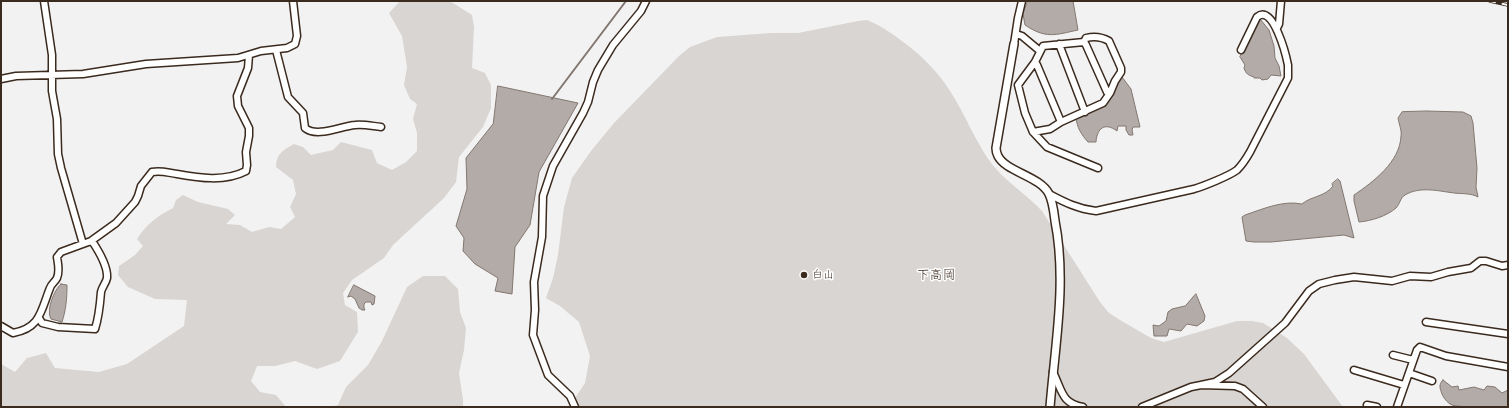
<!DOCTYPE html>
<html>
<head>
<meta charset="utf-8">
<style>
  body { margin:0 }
  #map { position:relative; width:1509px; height:408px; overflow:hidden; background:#f3f2f2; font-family:Delius,sans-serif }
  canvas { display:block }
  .frame { position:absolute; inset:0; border:2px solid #3b2a1e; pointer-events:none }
</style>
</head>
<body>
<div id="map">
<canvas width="1509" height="408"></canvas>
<div class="frame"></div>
</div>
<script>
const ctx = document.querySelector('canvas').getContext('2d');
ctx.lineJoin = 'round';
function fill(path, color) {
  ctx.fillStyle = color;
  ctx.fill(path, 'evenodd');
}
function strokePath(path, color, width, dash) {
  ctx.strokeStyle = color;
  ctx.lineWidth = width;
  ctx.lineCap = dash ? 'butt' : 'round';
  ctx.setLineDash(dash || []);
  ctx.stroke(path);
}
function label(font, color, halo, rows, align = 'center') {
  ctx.font = font + ' Delius,"Klee One",sans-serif';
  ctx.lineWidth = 3;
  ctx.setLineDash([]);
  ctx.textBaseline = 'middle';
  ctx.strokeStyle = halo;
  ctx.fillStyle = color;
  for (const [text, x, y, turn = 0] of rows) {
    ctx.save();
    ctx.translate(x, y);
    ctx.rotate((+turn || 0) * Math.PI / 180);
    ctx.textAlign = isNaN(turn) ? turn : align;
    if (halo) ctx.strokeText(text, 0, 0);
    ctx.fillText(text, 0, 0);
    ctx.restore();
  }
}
fill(new Path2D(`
  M400,1H448L453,3L472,15L474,27L472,68L485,73L491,85V108L483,127L459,157L456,182L444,198L393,245L384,258L352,280L343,293L345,305L357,312L358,332L340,361L317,369L295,361L275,366H257L251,381L260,392L276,395L286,407H1V364L15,372L27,358L46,353L55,368L99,372L127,364L184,326L187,300L155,299L128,287L118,275L119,266L135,255L143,246L137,239C146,224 158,216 173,208L176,200L183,195L198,202L228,209L235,215L226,224L240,225L252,232L269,227L281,229L295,217L290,207L296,194L293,180L276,167C276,154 283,150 294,144L303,147L311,155L333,150L341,142L372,150L377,163L392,170L406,162L417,151V133L413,119L417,104L410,99L404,85L407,67L402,36L389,13Z
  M867,20C882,26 894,35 906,44C924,58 938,72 950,91C965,114 974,139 991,163C1006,182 1026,194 1042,211L1100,302L1109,313L1120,320L1151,338L1164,342L1237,321H1252L1263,323L1287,338L1304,354L1343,407H569L585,383L590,356L579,322L560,306L546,298L553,278L558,255L564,207L572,178L591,151L614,123L679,56L690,47L717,37L771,33H798L858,21Z
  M423,276H445L458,289L460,312L466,328L464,350L459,373L463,400V407H330L338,405L346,387L368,365L382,341L407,287Z`), '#d8d5d2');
const water = new Path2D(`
  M1028,1H1073L1078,30C1055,35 1046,39 1025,25L1023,14Z
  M1260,19L1269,30L1274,46L1275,58L1279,66L1281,76L1271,75L1268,79L1262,80L1260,78H1254V77C1248,75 1246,74 1244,68L1245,65L1240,57Z
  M1122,77L1131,89L1140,127H1133L1132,130L1133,135H1129L1126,130V126H1118L1117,131C1105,122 1097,128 1096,142H1088C1081,134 1077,128 1076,117H1082L1106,103Z
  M498,86L578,103L539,172L530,225L515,247L512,294L495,291L498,278L475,264L463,251L464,238L456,226L467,189L466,158L493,124Z
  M1426,111L1463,112L1471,116L1473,123L1477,168L1476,187L1478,197C1471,193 1462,194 1454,193C1438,191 1420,186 1405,195C1400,198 1400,204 1396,208C1387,216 1371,221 1359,222L1354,201V195C1373,182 1400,162 1401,136C1402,131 1399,124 1398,118L1402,112Z
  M1338,179L1340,181L1354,238L1344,235L1271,242H1254L1246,241L1242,217L1245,215C1263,209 1283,200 1302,204C1311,196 1325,197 1333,186L1332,184Z
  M61,284L67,285C67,298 66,310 62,322L51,319C46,310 54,290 61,284Z
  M354,285L375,296L374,304L372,305L371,302H366L364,304V308L365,310H362L359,308L355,299L351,296L348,297Z
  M1196,294L1205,316L1204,321L1197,326L1187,324L1181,331L1169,329L1167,336H1154L1153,325L1159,326L1166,321L1168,312L1172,309L1185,306Z
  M1443,380L1452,387L1458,386L1459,390L1474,387L1484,390L1487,386L1495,387L1502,393L1508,390V407C1495,407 1462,408 1452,405C1447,403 1442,396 1441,391C1439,386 1440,383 1443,380Z`);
fill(water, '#b2aba7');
strokePath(water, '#827770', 1);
strokePath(new Path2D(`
  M552,99L626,1`), '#827770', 2);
const minor = new Path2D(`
  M44,1L52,55V91L57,119L58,154L61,168L83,244
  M1277,28L1279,24L1281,1
  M1016,34L1022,36L1040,51
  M1084,42L1086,45L1107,92L1109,94
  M1014,44L1018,18L1022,1
  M1059,44L1085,112
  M276,50L288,97L303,113L305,128C317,138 341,126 355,125C363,124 372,126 381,127
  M1035,62L1037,65L1061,122
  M1,79L16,76L83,74L146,64L238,58L261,51L287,48L295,44L297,36L293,1
  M1033,132L1050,129L1061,122L1103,103L1110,93L1115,81L1121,72V68L1109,41C1102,37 1094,36 1086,38L1084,42L1043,46L1035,62L1018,85L1025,113L1033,132L1047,147L1098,168
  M1049,194C1064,202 1078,209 1096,211L1194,189C1204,186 1229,176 1237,170C1242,165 1246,159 1250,152L1288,78C1288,74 1288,69 1288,65C1286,55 1273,3 1257,17L1241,50
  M39,318L42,323L58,327L95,329C99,317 100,305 101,292C102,287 106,283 107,278C108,267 98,250 92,241
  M1426,322L1508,334
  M1,326L13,333C41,328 41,310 50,288C51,284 55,282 57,278C60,271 58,264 57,257L61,252L91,241L116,223L135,202L138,196L141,186L152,172C162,170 168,173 177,174C199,178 225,182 246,171L247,165L246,152L249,136V128L238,106L237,96L248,68L249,55
  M1393,355L1413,360
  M1354,370L1404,385
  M1053,372C1062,390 1061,403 1083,407
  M1409,373L1432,381
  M1201,385L1215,382L1229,373L1285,323L1309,291L1319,284L1335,280L1354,277L1392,281L1410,276L1431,277L1448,272L1471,268L1480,261H1486L1502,266L1508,265
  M1367,405L1377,407
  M575,407L570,396L548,375L533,335L535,310L534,282L542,237L543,196L553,166L583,113L588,102L593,82L598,70L613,45L641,11L646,1
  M1142,407L1191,387L1201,385L1235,386L1243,389L1263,407
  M1397,407L1417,350L1420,347L1446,356L1508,367`);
const tertiary = new Path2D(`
  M1014,44L996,148C996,150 997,154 998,156C1006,172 1040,176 1049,194C1053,202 1054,213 1055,221C1067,282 1055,345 1050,407`);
strokePath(minor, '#3b2a1e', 9);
strokePath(tertiary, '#3b2a1e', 10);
strokePath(minor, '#fff', 6);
strokePath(tertiary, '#fff', 7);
const rail = new Path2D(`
  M1490,1L1508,5`);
strokePath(rail, '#3b2a1e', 3.5);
strokePath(rail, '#fff', 2, [6]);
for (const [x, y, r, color] of [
  [804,275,4,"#3b2a1e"]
]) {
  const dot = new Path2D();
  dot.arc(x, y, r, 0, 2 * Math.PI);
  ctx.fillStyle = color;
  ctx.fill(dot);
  strokePath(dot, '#fff', 1.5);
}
label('11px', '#3b2a1e', '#fff', [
  ["白山",812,275]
], 'left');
label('13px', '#3b2a1e', '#fff', [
  ["下高岡",936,275]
]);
</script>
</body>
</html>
